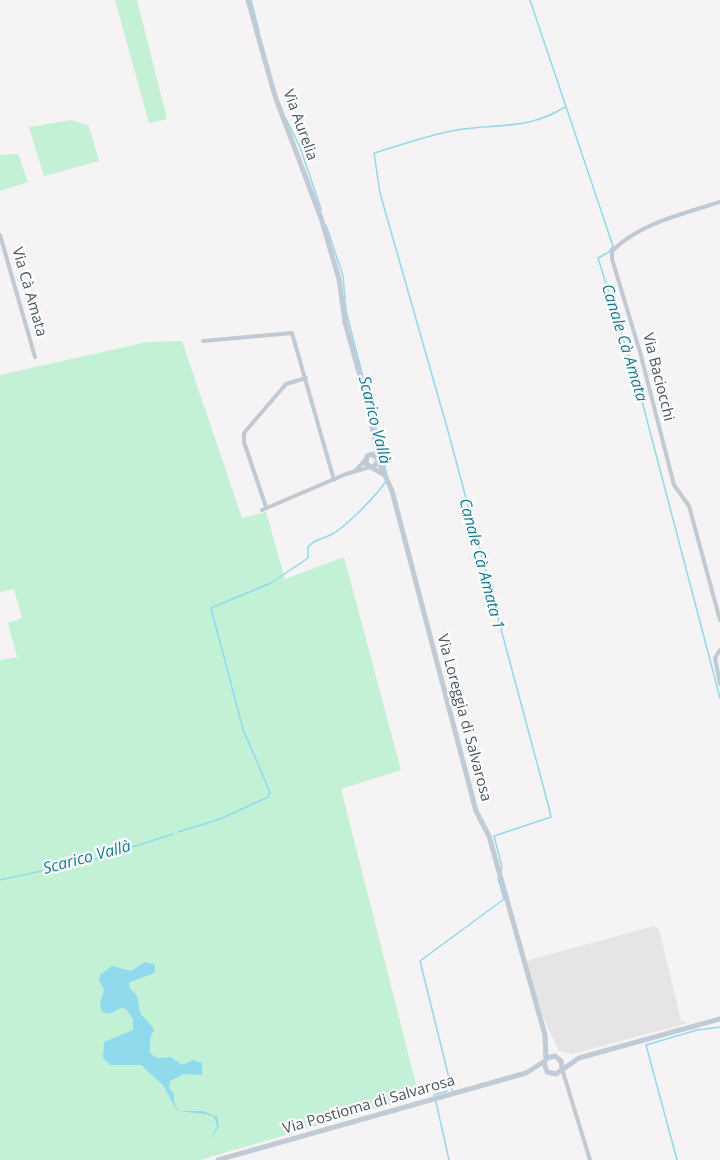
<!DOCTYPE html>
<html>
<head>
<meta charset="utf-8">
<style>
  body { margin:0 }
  canvas { display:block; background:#f5f3f3 }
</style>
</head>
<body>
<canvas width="720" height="1160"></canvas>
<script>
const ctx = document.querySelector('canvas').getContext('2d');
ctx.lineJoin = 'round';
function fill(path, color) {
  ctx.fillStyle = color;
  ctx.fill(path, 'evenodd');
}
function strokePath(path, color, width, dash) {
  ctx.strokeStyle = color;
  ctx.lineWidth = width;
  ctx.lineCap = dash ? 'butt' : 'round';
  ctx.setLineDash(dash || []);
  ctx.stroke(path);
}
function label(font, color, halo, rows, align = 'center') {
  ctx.font = font + ' "Open Sans",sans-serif';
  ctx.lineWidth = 4.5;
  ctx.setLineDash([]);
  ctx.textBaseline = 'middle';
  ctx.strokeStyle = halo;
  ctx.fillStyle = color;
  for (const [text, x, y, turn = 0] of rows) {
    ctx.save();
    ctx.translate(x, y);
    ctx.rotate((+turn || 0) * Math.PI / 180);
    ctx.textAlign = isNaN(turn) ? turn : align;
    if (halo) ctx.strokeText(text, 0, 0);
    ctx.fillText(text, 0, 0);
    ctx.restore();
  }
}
fill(new Path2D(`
  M654,926L659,930L681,1020L688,1023L572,1054L559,1051L536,1002L526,961Z`), '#e6e4e5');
fill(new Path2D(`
  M115,0H137L167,119L149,123Z
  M72,120L89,126L99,161L44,176L29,127Z
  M18,154L28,182L0,191V155Z
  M182,341L242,518L266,512L285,579L344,557L401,770L341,789L419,1096L200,1160H0V660L17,657L8,623L22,618L14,589L0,592V375L147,342Z`), '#c3f1d5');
fill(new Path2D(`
  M145,962L155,965V973L130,982L129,987L137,996L140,1013L154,1029L150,1039V1053L157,1058L171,1057L182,1065L193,1060L202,1063V1075L184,1074L170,1081L169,1088L174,1094V1103L178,1111H203L217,1117L219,1126L211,1139L217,1126L214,1117L206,1114L177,1111L163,1085L141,1065H110L103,1058L104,1042L133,1030V1019L126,1009L121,1008L109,1014L101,1011L100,1003L104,990L99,981L100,975L112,966L131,971Z`), '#90daee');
strokePath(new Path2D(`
  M251,0L259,31
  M530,0L613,246L609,252L598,258L638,386L720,698
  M286,119L300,147L321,209
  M326,225L343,276L346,311L366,389
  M370,402L387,476
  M178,832L220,819L268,797L270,792L243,729L211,608L271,583L308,558V547C314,539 324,539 332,534C347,526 377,495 386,481
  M501,871L502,867L494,836L551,817L549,808L448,431L380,193L374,153C402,145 433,133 463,129C501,124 530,129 565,107
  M0,880L92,860L173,834
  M452,1090L420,961L504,899L498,878
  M434,1095L447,1091
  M436,1102L449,1160
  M677,1160L646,1045L697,1030L720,1027`), '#90daee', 1.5);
strokePath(new Path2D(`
  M720,202C683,214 640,223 612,251V259L640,352L674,485L689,506L720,620
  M0,235L35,357
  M203,341L292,333L334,480
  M356,470L365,460
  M266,507L244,442V433L286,384L306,378
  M262,510L346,474L370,467
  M720,650L715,658L720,684
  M562,1069L590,1160`), '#c1cad2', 4);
strokePath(new Path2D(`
  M248,0L275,96L321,218L339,279L345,322L367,401L378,457
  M379,462L392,491L476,811L489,836L545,1035L546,1059
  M373,467L379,460L372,454L367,456L366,464L383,474
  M562,1068L561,1061L555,1056L547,1058L544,1063L547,1072L556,1074L579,1058L720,1019
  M218,1160L526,1073L545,1061`), '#c1cbd6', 5);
label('15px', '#4a5661', '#fff', [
  ["Via Aurelia",300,125,70],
  ["Via Cà Amata",29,292,74],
  ["Via Baciocchi",658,377,76],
  ["Via Loreggia di Salvarosa",464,718,75],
  ["Via Postioma di Salvarosa",369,1105,-16]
]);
label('italic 16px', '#0c7c9b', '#fff', [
  ["Canale Cà Amata",624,343,73],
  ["Scarico Vallà",374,420,76],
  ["Canale Cà Amata 1",481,564,75],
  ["Scarico Vallà",87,858,-15]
]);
</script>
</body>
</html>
